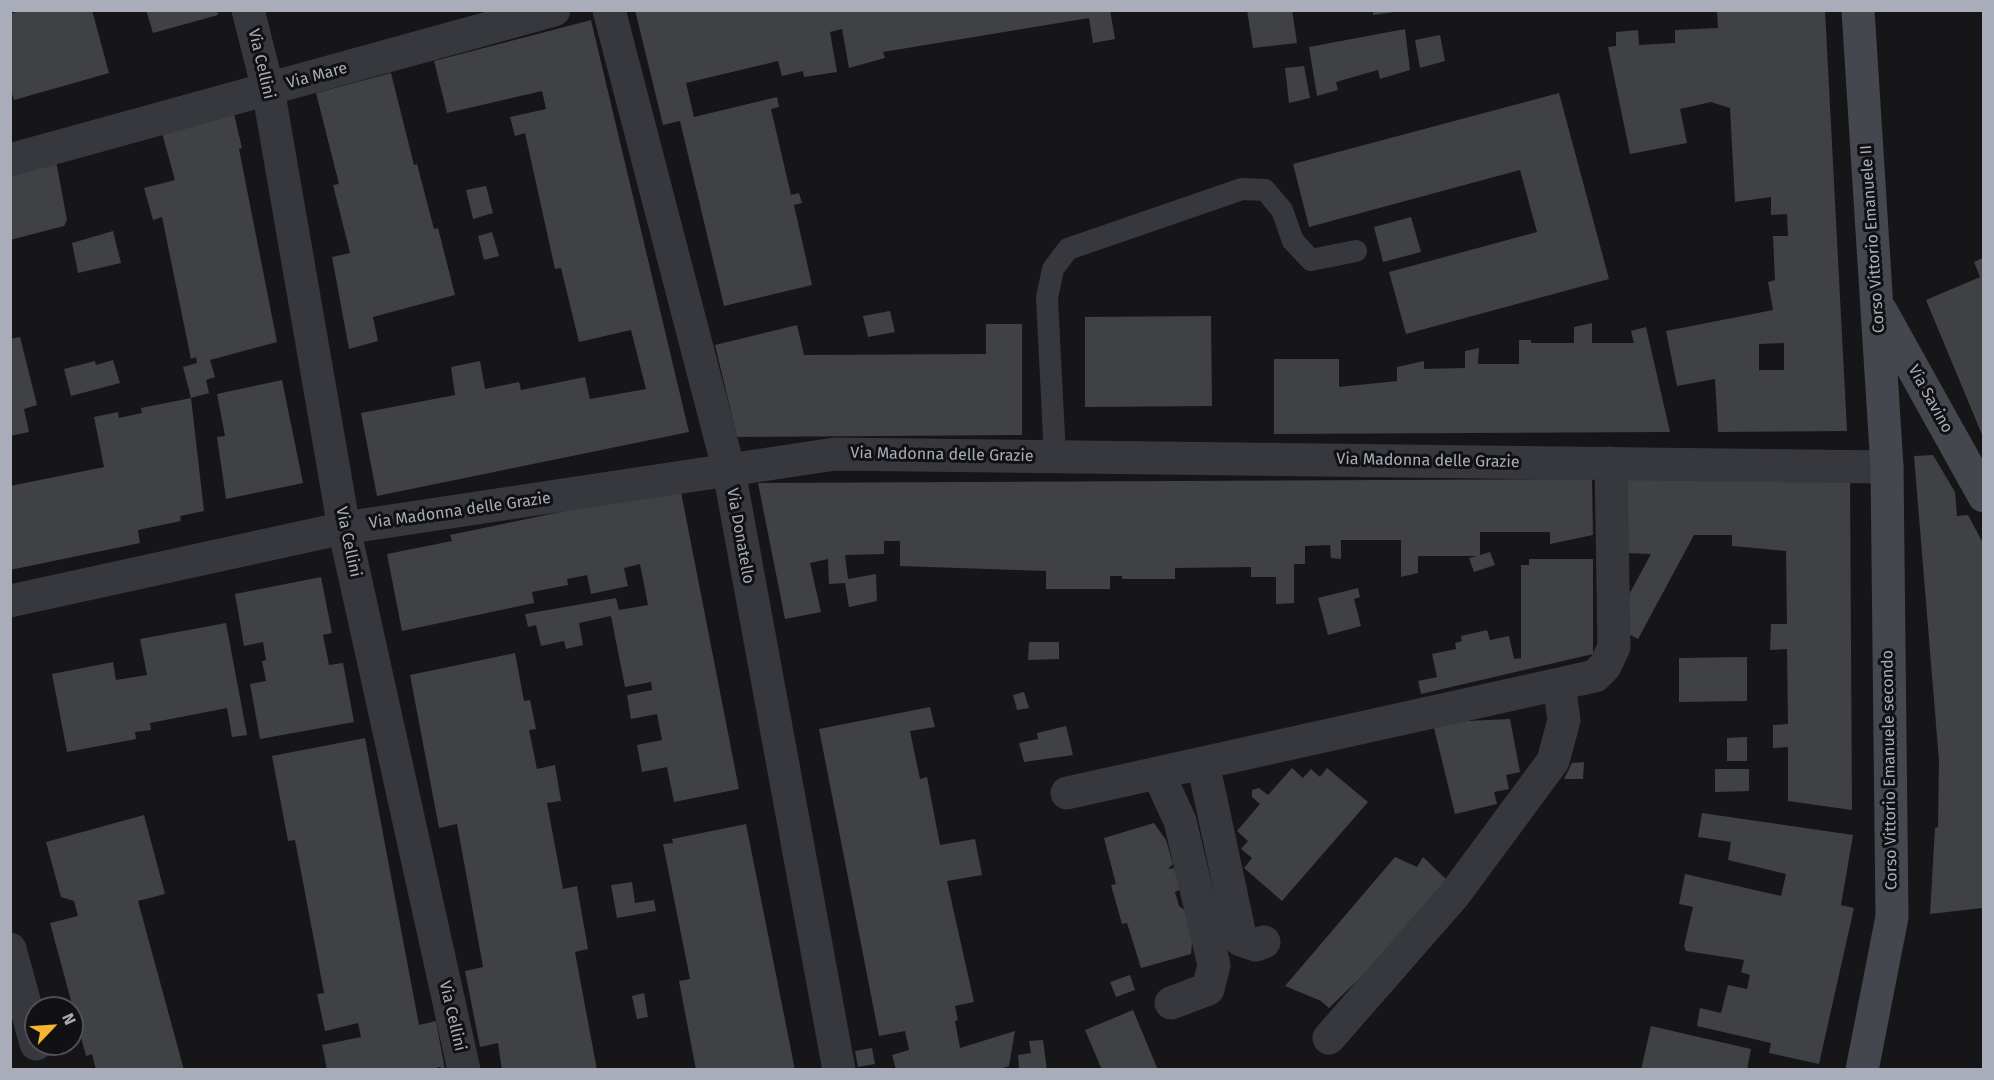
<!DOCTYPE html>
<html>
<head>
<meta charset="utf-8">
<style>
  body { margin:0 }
  #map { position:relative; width:1994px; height:1080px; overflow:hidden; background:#161618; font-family:"Fira Sans",sans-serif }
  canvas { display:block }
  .frame { position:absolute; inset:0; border:12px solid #a8adb9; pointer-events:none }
  .north { position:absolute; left:24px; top:996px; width:60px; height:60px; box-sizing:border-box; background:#111113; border:2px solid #4d4f55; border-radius:50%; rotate:65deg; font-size:16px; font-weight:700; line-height:24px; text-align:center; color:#a8adb9 }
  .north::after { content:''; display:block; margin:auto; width:21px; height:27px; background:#f6b431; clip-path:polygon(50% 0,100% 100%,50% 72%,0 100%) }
</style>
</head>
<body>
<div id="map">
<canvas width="1994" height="1080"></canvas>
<div class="frame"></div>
<div class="north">N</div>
</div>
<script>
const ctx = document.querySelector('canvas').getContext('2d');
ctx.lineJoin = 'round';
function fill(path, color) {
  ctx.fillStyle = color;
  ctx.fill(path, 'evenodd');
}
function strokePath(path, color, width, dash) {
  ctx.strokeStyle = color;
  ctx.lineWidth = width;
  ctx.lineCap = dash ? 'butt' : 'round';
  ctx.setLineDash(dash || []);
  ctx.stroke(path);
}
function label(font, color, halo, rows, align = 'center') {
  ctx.font = font + ' "Fira Sans",sans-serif';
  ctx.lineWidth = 6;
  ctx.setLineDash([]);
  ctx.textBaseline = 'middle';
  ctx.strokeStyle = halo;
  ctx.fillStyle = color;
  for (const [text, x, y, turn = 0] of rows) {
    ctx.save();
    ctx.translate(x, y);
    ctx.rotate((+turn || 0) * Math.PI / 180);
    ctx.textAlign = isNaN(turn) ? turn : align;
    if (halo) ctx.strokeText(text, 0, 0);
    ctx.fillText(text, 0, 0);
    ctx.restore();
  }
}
fill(new Path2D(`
  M21,10H92L109,73L14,100L10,87V14Z
  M146,10H217L218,15L153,33Z
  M635,10H1110L1115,39L1093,43L1089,18L889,51L883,52L885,58L849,68L842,29L830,32L837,72L804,77L803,71L782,76L778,61L686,83L694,117L777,97L779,107L771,109L791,195L799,193L802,203L794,205L812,285L724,306L680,121L663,125Z
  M1247,10H1292L1297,43L1253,48Z
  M1373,10H1394V12L1373,15Z
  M1717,10H1825L1847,431L1718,432L1715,379L1677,386L1666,331L1773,310L1768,282L1775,280L1773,236H1788L1787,214L1771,215V197L1735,202L1730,108L1711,102L1680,109L1687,143L1630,154L1608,47L1616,46V32L1638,30L1639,45L1675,43V30L1718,28ZM1784,343V370H1759V344Z
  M591,20L689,432L377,496L361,413L455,395L451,367L480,361L485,389L519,382L521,390L585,377L590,399L646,389L631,330L579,342L561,268L555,269L525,133L515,136L510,117L546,109L542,91L447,113L434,61Z
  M1405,29L1410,70L1380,79L1378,70L1336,82L1338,90L1317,96L1309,47Z
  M1440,35L1445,61L1420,68L1415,40Z
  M1304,66L1310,98L1289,103L1285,68Z
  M391,73L414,165L417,164L434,229L438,228L455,295L373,317L378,341L349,349L332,257L350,253L333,185L339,184L316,93Z
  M1559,93L1609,279L1406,334L1389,272L1537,232L1520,170L1309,227L1293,164Z
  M234,114L242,148L239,149L277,342L210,360L215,377L206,380L209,393L191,398L183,367L197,363L196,357L191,359L162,217L153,220L144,188L175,180L162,133Z
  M56,161L67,220L64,226L10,240V173Z
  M486,186L493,213L473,219L466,190Z
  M1411,217L1421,252L1383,262L1374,227Z
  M113,231L121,263L78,273L72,243Z
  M492,232L499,256L484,260L478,236Z
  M1983,258V437L1926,300L1980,277L1974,262Z
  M890,311L895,332L868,337L863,316Z
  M1211,316L1212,406L1085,407V317Z
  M1592,323V343H1634L1631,331L1646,327L1670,432L1274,434V359H1339V387L1397,381V367L1424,361V369L1465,368V351L1479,348L1478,364H1519V340H1531V343H1574V327Z
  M986,324H1022V435L737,437L715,345L797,325L804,355L986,354Z
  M20,337L37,405L24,409L29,432L10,436V339Z
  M113,360L120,383L71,396L64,369L95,361L96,365Z
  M282,380L303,483L226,499L217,437L225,436L217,394Z
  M191,398L204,511L180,516L181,521L138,530L140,543L10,570V486L104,467L94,417L118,412L119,418L142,413L141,408Z
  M1933,455L1955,492L1957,516L1968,515L1983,543V908L1930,914L1935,828L1938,827L1939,761L1914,456Z
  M1850,477L1852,810L1788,801V747L1773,748V725L1788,724L1787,649L1770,650L1771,624H1787L1786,551L1732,546V535H1694L1638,639L1625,632V602L1651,554L1625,553V478Z
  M1592,479L1593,535L1550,544V532H1480V555L1490,552L1495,565L1474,572L1469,558L1477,556H1418V573L1401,577V540H1341V559L1331,558L1330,545L1305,546V564H1294V603L1276,604V577H1251V567L1175,568V579H1122V576H1110V589H1046V571L900,566V541H884V554L845,555L848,579L876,574L877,601L849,607L845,583L829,584L828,559L810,563L821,612L785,619L758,483Z
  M680,487L739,789L674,802L667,767L642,772L637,745L662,740L657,714L631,719L627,695L652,690L651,682L625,687L611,616L579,623L583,645L566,649L564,641L541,646L536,625L528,627L525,614L616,598L619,610L648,605L640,564L624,568L628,586L591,594L587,575L567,579L568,585L532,592L534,603L402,631L387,554L452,541L450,535Z
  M1529,559H1593V654L1421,694L1418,681L1437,677L1432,654L1456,649L1455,643L1462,641L1461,636L1487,630L1490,640L1509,636L1514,659L1521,658V565H1529Z
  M321,577L332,633L323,635L329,665L343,663L354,722L260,739L250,684L266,681L262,661L266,660L263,642L244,646L235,594Z
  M1358,588L1360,597L1354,599L1361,626L1328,635L1318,598Z
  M226,623L247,735L232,737L227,708L150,723L151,730L135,732L136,739L67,752L52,674L113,662L116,680L147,675L140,639Z
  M1029,642H1059V659L1028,660Z
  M515,653L524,701L530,700L536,729L529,730L537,769L555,765L561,801L547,803L563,889L577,886L588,949L575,952L597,1070H502L498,1043L480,1047L465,971L483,967L457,824L439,828L410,675Z
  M1747,657V701L1679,702V658Z
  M1024,692L1029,708L1017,710L1013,695Z
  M930,707L935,727L910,731L920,779L927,777L940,845L975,839L982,875L947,881L974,1002L955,1006L958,1020L955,1021L960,1048L1015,1031L1009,1066L997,1070H896L892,1055L909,1050L905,1031L879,1036L819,729Z
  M1510,719L1520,772L1506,775L1509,789L1494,792L1497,804L1455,814L1434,728L1466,721Z
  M1066,726L1073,755L1024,762L1019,743L1038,739L1037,733Z
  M1747,737V761H1727V738Z
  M365,738L419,1025L436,1021L445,1070L440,1067L427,1070H327L322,1045L361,1037L358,1023L325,1031L317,994L324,993L295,840L288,841L272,756Z
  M1584,762L1583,779H1564L1572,763Z
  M1292,768L1303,778L1311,769L1320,777L1327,768L1368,802L1282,901L1244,868L1252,858L1241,849L1248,841L1237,831L1260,804L1252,797V790L1259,788L1268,795Z
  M1715,769H1749V791L1715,792Z
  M1702,813L1853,835L1841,905L1854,908L1819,1064L1769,1053L1771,1043L1697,1026L1700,1008L1721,1013L1728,985L1747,989L1750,975L1741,972L1744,960L1686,951L1684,946L1693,907L1679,904L1685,874L1781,896L1786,874L1728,860L1731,842L1698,837Z
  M144,815L165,894L138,901L184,1070H96L92,1054L86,1056L50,923L78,916L74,901L61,897L46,842Z
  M1154,823L1166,840L1173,864L1168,869L1174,868L1181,889L1175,892L1179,906L1186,911L1193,932L1191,954L1141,968L1127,923L1122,924L1111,885L1116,884L1104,838Z
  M746,824L795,1070H696L679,981L690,979L663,844L673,843L672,839Z
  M1395,857L1417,867L1423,857L1446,879L1390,949L1329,1008L1321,1001L1285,986Z
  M632,882L635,903L654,900L656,911L617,918L611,885Z
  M1130,975L1135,990L1116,997L1110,982Z
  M644,993L648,1017L637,1019L632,996Z
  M1133,1010L1158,1070H1102L1085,1030Z
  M1651,1026L1751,1049L1747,1070H1641Z
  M1043,1040L1047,1070H1019L1018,1055L1031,1053L1029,1041Z
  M872,1048L875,1064L858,1067L855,1051Z`), '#404145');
strokePath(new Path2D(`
  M1055,457L1047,298L1053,269L1068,249L1242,189L1265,190L1282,210L1293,241L1311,260L1356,251`), '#37383d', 22);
strokePath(new Path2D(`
  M248,10L268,89L344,528L464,1070
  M609,10L729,471L839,1070
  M10,160L554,10
  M10,601L344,528L835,454L1887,467
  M1203,763L1241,940L1256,945L1264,942
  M1158,773L1180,821L1214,965L1208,989L1171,1003
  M1067,793L1595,676L1605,666L1614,647L1611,463
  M10,949L36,1044
  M1329,1038L1454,895L1553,761L1564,720L1559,684`), '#37383d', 33);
strokePath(new Path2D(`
  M1858,10L1887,467L1892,917L1862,1070
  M1881,311L1984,496`), '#45474e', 33);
label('16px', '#a8adb9', '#111113', [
  ["Via Cellini",261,64,77],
  ["Via Mare",317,76,-15],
  ["Corso Vittorio Emanuele II",1873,239,-94],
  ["Via Savino",1930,399,61],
  ["Via Madonna delle Grazie",942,455,1],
  ["Via Madonna delle Grazie",1428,461,1],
  ["Via Madonna delle Grazie",460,511,-8],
  ["Via Donatello",740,536,80],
  ["Via Cellini",348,542,78],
  ["Corso Vittorio Emanuele secondo",1890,770,-91],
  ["Via Cellini",452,1016,77]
]);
</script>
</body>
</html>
